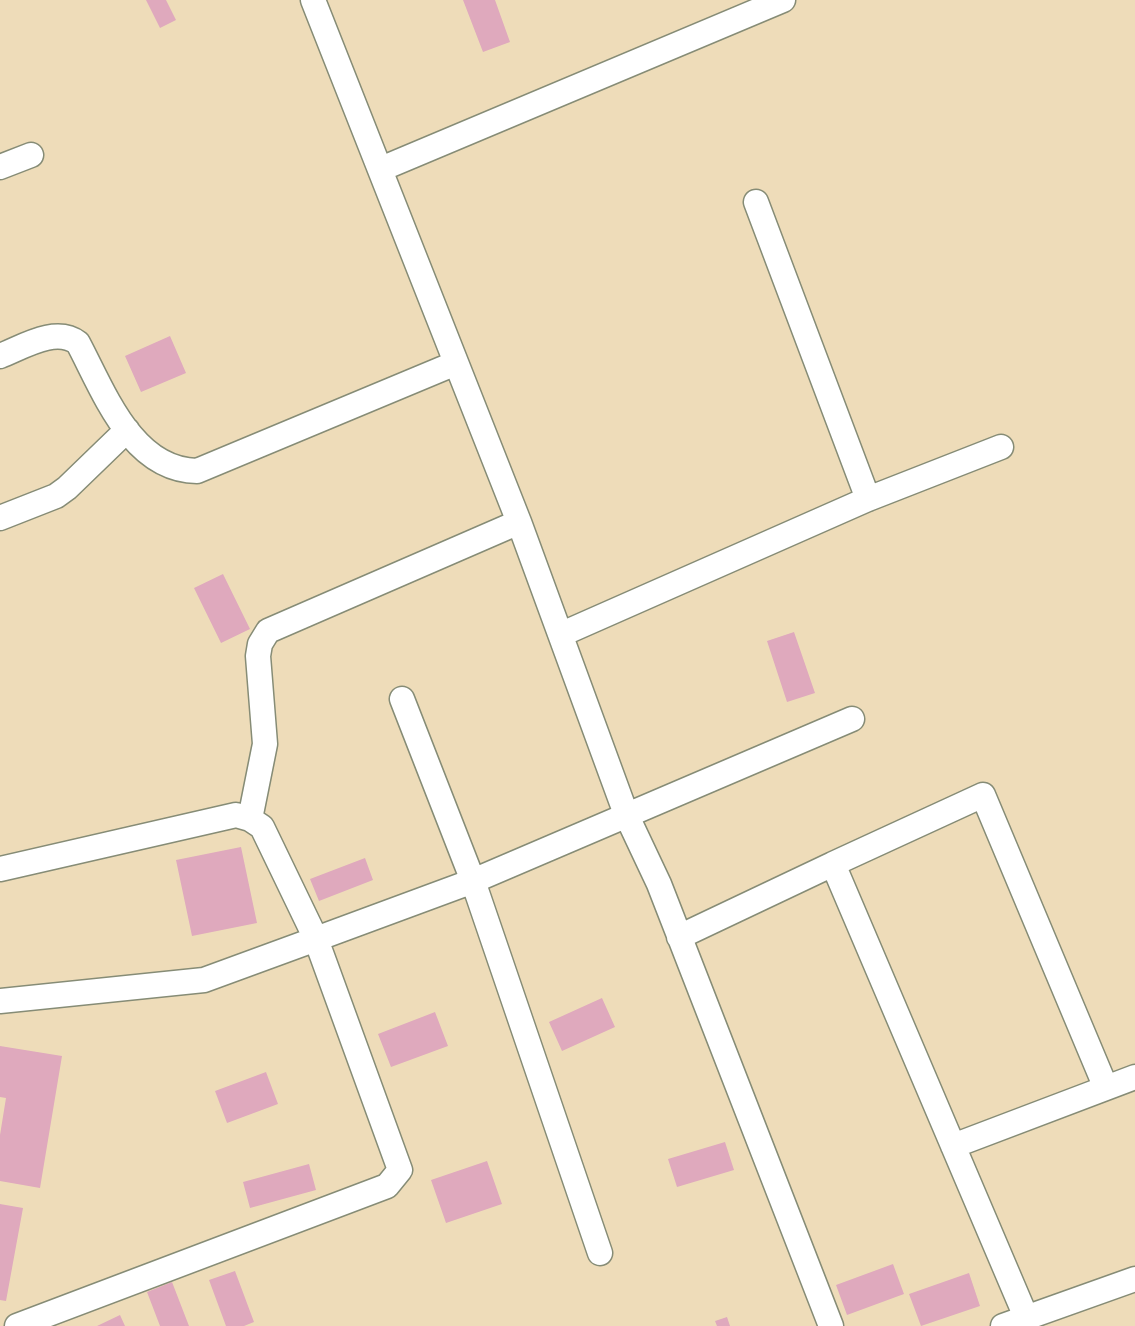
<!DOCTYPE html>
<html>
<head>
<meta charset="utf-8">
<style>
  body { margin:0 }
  canvas { display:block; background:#eedcb9 }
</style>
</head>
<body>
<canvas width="1135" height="1326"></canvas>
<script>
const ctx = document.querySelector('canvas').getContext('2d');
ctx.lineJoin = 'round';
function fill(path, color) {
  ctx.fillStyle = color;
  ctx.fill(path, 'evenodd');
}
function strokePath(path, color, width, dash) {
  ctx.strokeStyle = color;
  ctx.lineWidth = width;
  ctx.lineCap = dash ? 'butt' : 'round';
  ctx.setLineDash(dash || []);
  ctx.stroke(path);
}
fill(new Path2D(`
  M146,0H166L176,20L160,28Z
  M463,0H495L510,42L483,52Z
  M170,336L186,373L141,392L125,356Z
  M223,574L250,629L221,643L194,588Z
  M794,632L815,693L787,702L767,641Z
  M241,847L257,923L192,936L176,860Z
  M365,858L373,880L319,901L310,879Z
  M602,998L615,1027L562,1051L549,1022Z
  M435,1012L448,1046L391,1067L378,1034Z
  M0,1046L62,1056L40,1188L0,1181V1135L6,1098L0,1097Z
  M266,1072L278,1104L227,1123L215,1091Z
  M725,1142L734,1170L677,1187L668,1159Z
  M487,1161L502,1204L446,1223L431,1180Z
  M309,1164L316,1190L250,1208L243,1182Z
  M0,1204L23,1208L6,1301L0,1300Z
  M893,1264L904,1294L847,1315L836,1285Z
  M235,1271L254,1322L244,1326H226L209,1280Z
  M969,1273L980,1306L921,1326L909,1294Z
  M172,1282L189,1326H160L147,1292Z
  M120,1315L125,1326H97Z
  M727,1317L730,1326H717L715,1321Z`), '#dfa9bd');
const minor = new Path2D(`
  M313,0L519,522L626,814L659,884L831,1326
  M0,167L31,155
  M381,169L783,0
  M756,202L868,499
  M0,356C23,347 56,326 78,343C104,392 132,470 197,471L456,363
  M0,518L56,496L67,488L127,430
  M562,634L868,499L1001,447
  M402,699L473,881L600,1253
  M250,819L265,744L258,656L260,644L268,631L519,522
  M833,864L983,795L1106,1088
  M0,869L236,815L250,819L262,827L316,939L204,980L0,1001
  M679,937L833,864L1026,1317
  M953,1146L1135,1077
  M17,1326L387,1186L400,1170L316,939L473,881L852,719
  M1003,1326L1135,1279`);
strokePath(minor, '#868c76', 27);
strokePath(minor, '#fff', 24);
</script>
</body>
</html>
